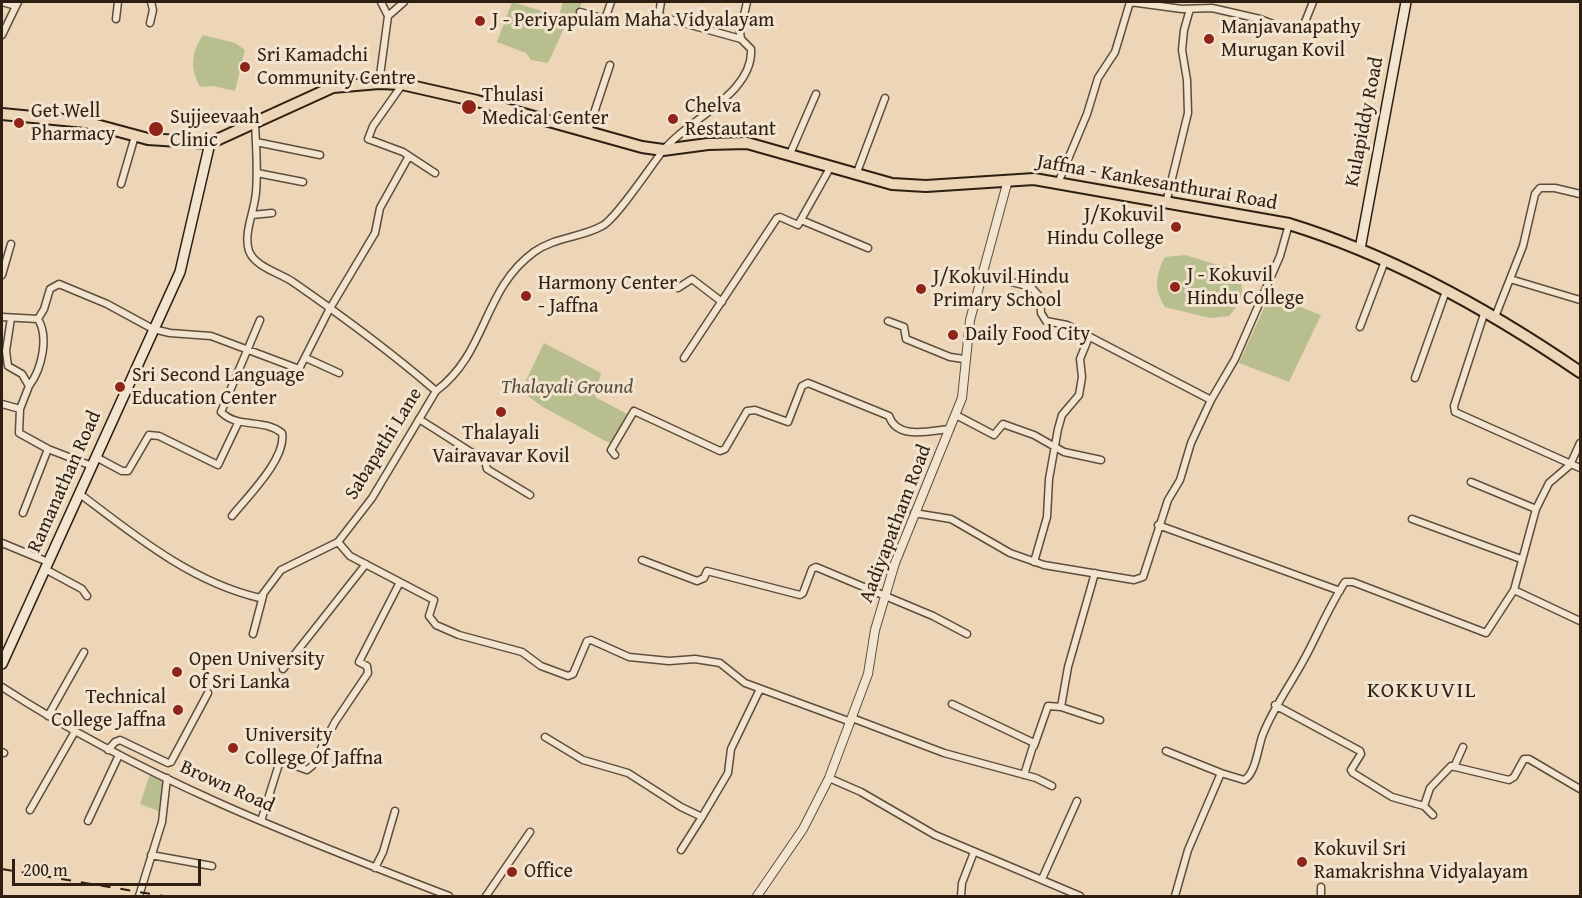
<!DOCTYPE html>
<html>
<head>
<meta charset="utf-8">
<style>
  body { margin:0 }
  #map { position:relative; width:1582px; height:898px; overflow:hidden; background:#ecd6b7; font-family:"Gentium Book Plus",serif }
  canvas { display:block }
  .frame { position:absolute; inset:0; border:3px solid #2e1f12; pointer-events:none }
  .scale { position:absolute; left:12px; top:859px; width:189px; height:27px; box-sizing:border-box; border:3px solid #2e1f12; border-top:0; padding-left:8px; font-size:18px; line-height:21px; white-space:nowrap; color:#2e1f12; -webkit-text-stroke:4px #f3e4d0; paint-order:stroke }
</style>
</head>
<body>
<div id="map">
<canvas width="1582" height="898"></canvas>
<div class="frame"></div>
<div class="scale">200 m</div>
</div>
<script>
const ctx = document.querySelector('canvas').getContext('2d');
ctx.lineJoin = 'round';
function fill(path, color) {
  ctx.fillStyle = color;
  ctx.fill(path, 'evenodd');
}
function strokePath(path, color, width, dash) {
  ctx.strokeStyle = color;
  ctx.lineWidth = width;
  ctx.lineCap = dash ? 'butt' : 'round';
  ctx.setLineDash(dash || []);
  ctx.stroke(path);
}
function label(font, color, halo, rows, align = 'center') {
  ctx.font = font + ' "Gentium Book Plus",serif';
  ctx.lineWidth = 6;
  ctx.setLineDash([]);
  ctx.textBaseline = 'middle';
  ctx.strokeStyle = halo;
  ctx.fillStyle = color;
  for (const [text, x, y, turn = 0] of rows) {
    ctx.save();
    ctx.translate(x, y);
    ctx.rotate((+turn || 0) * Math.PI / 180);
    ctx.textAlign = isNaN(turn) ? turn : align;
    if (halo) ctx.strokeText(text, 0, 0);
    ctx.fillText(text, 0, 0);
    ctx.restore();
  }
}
fill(new Path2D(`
  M512,2L559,16L563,2H582L575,22L566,24L548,63L531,60L526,53L497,42Z
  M203,35L235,43L245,50L235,91L213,86L200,87C190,68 191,53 203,35Z
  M1185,255L1238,271C1245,291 1243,300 1229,316L1210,318L1165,307C1154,289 1155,276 1165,257Z
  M1270,295L1321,315L1289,382L1239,363Z
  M544,343L601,373L595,397L631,416L611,444L543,407L521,391Z
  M151,771L167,778L164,813L140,804Z`), '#b8be8e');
const minor = new Path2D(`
  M2,2L16,6
  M661,2L659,14L662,17L741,39
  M1130,2L1182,9L1212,8L1260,19L1288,30L1303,27L1313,2
  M580,12L605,19L611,2
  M388,16L404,2
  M116,19L118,2
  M150,23L153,10L151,2
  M2,35L18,2
  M379,83L388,16L381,2
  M402,85L373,126L368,139L403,152L435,173
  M255,123C256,146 258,169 256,192C255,210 243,233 249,251C255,267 280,273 293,282C342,316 391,352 436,391
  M588,131L610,65
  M256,142L320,155
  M790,154L816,94
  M257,173L303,182
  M856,175L885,98
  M1058,183L1087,114L1098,78L1115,52L1130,2
  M121,184L135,136
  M1166,203L1188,113L1187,80L1182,50L1184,30L1190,9
  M252,215L272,213
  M801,220L868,248
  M2,275L11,244
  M984,275L1031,287L1040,297L1041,313L1046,321L1067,325L1211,400
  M1510,279L1580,300
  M678,288L692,279L722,302
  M1485,311L1454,406L1455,412L1580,468
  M2,317L38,319L44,309L50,289L59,284L107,304L153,329L170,333L211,336L299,369L329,310L375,233L380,208L409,156
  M1495,317L1523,246L1535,194L1540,188H1555L1580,194
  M11,318L6,351L8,366L22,374L29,386L20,409L19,433L48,449L92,466
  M888,321L904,327L906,339L950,357L964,359
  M1360,327L1385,261
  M306,358L339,373
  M684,358L777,218L780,217L798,225L830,168
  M1415,378L1446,291
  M29,386C42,369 49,337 38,319
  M2,404L20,409
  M956,415L994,435L1003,424L1034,435L1064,452L1101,460
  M419,419L485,461L487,469L530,495
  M615,455L611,450L634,411L720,451L725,449L747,411L755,410L788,422L802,386L808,383L889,416C897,440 929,431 950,429
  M96,457L122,471H128L149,435L159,436L218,465L238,423
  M1471,482L1536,509
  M80,494C134,535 191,582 260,598L281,570L338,542L372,498L436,391C488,352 482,290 534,252C555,237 580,238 602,226C616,219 650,167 662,152C686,120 754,94 751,49L741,39L740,32L747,2
  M23,513L48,449
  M914,513L951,519L1010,553L1044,565L1134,580L1143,577L1168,500L1180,480L1191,443L1211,400L1235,359L1280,256L1289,224
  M232,516C247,497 287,458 282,433C263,418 238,429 221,412L260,320
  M1412,519L1521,559
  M1158,525L1340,591
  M338,542L350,556L434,600L429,616L436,625L459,635L522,652L541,666L568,676L573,674L587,641L591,640L629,657L669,661L695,659L720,663L745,683L851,722
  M2,543L48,562
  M642,560L697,581L704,578L707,571L800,595L803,593L812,569L816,567L933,616L967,634
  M1034,562L1047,517L1049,479L1058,429L1062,415L1079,395L1082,377L1080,359L1089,337
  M45,569L82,589L87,596
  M1514,590L1580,621
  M253,634L263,596
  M283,669L366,564
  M2,687C140,777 295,837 449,896
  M952,704L1034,743L1024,775
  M1275,705L1360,751L1361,754L1351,770L1353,773L1392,797L1424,806L1433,815
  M1061,707L1100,720
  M48,716L84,652
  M852,718L944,753L1036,778L1052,786
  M545,737L583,760L628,773L681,807L702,817L681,850
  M1034,746L1048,706L1061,707L1068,667L1095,573
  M108,750L115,742L120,740L168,763L171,762L208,693
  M1166,751L1221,773
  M2,752L4,753
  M1454,767L1463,747
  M829,778L861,792L935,835L1080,896
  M1424,806L1430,788L1451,766L1509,780L1514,777L1524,759H1529L1580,789
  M30,810L74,733
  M702,817L728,773L731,749L760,689
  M88,821L119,755
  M261,821L279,764L282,761L307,770L312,766L335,722L368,673L367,666L359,662L399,584
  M151,855L212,866
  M375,868L383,852L395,811
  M1042,879L1077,801
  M139,896L162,822L167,778
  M486,896L530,832
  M961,896L962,883L974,852
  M1175,896L1188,850L1221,773L1244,780C1256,774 1258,746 1263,734C1275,704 1294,680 1308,652C1320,629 1330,605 1345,582H1353L1486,633L1514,590L1536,509L1549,483L1570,465L1580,443
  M1321,896V887`);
const tertiary = new Path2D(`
  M757,896L803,829L829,778L868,674L875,630L895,563L962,398L970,320L1008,180`);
const secondary = new Path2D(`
  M1360,249L1406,2
  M2,664L180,272L210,143`);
const primary = new Path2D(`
  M2,114L85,122L148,139L210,143L333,87L379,83L402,84L477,101L642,147L663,150L708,144L747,143L892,184L926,186L1034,179L1289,224C1393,256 1491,311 1580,372`);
strokePath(minor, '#5e4d3b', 9);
strokePath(tertiary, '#5e4d3b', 10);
strokePath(secondary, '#2e1f12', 12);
strokePath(primary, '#2e1f12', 14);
strokePath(minor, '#f3e4d0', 6);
strokePath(tertiary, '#f3e4d0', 8);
strokePath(secondary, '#f3e4d0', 9);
strokePath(primary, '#ecd6b7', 10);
strokePath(new Path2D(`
  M2,869L163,896`), '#2e1f12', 2, [10, 10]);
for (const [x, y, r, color] of [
  [480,21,6,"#8f2418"],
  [1209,39,6,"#8f2418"],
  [245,67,6,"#8f2418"],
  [469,107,8,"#8f2418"],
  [673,119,6,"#8f2418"],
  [19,123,6,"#8f2418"],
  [156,129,8,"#8f2418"],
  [1176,227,6,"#8f2418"],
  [1175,287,6,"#8f2418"],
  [921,289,6,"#8f2418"],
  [526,296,6,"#8f2418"],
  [953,335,6,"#8f2418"],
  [120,387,6,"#8f2418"],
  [501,412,6,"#8f2418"],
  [177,672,6,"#8f2418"],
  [178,710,6,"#8f2418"],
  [233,748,6,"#8f2418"],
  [1302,862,6,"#8f2418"],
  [512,872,6,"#8f2418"]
]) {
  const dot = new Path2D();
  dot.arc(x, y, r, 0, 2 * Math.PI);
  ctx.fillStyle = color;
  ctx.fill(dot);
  strokePath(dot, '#f3e4d0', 2);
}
label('20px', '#2e1f12', '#f3e4d0', [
  ["J - Periyapulam Maha Vidyalayam",492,21],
  ["Manjavanapathy",1221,28],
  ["Murugan Kovil",1221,51],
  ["Sri Kamadchi",257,56],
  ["Community Centre",257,79],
  ["Thulasi",482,96],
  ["Medical Center",482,119],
  ["Chelva",685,107],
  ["Restautant",685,130],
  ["Get Well",31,112],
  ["Pharmacy",31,135],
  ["Sujjeevaah",170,118],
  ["Clinic",170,141],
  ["J/Kokuvil",1164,216,"right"],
  ["Hindu College",1164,239,"right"],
  ["J - Kokuvil",1187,276],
  ["Hindu College",1187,299],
  ["J/Kokuvil Hindu",933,278],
  ["Primary School",933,301],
  ["Harmony Center",538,284],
  ["- Jaffna",538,307],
  ["Daily Food City",965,335],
  ["Sri Second Language",132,376],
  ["Education Center",132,399],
  ["Thalayali",501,434,"center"],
  ["Vairavavar Kovil",501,457,"center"],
  ["Open University",189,660],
  ["Of Sri Lanka",189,683],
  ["Technical",166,698,"right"],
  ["College Jaffna",166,721,"right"],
  ["University",245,736],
  ["College Of Jaffna",245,759],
  ["Kokuvil Sri",1314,850],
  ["Ramakrishna Vidyalayam",1314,873],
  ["Office",524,872]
], 'left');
label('20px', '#2e1f12', '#f3e4d0', [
  ["Kulapiddy Road",1365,122,-79],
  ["Jaffna - Kankesanthurai Road",1157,183,10],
  ["Sabapathi Lane",384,444,-58],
  ["Ramanathan Road",65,482,-66],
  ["Aadiyapatham Road",896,524,-69],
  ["Brown Road",227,787,24]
]);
label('italic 20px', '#574f37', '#f3e4d0', [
  ["Thalayali Ground",567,388]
]);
ctx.letterSpacing = '1.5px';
label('22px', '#2e1f12', '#f3e4d0', [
  ["KOKKUVIL",1422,691]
]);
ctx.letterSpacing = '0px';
</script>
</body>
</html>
